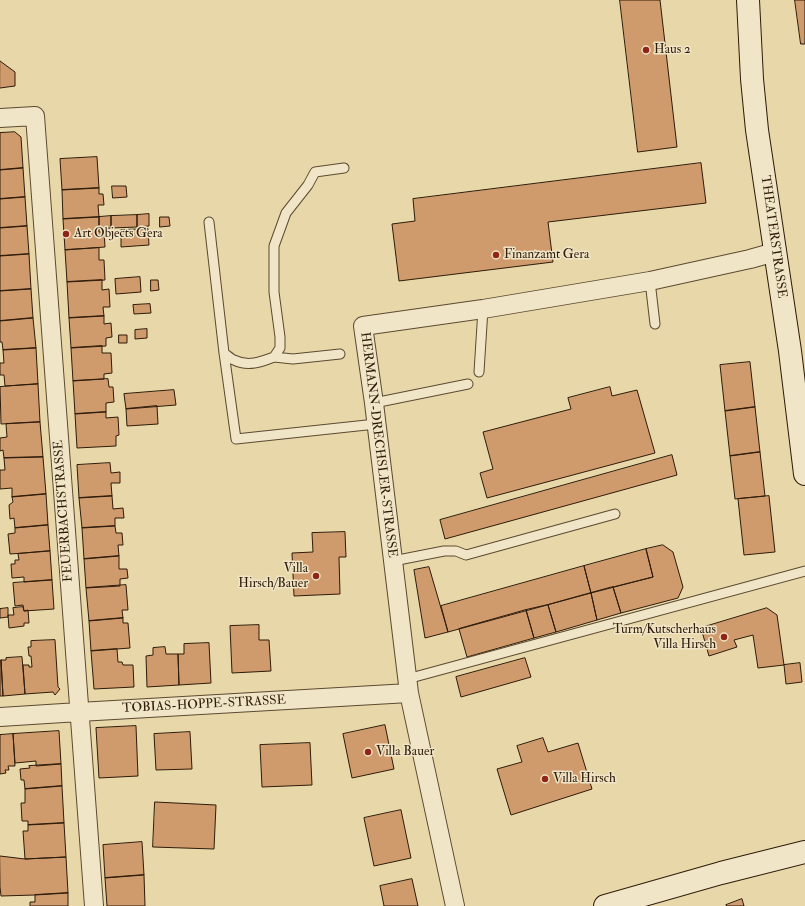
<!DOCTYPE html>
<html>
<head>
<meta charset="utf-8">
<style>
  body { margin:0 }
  canvas { display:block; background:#e8d7a8 }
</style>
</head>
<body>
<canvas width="805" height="906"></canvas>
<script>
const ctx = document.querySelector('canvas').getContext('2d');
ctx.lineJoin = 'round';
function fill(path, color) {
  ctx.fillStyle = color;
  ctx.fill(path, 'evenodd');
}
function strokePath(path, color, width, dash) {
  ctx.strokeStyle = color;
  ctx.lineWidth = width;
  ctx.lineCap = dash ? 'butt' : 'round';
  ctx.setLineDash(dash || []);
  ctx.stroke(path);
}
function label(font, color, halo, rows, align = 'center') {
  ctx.font = font + ' "IM FELL Double Pica",serif';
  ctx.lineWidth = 3;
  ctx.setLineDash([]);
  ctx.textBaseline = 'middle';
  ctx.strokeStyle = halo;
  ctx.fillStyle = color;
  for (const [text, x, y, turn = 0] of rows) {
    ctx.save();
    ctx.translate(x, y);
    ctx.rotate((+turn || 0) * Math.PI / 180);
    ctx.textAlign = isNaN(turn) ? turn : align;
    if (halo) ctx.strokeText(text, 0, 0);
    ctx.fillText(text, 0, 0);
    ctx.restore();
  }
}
const building = new Path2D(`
  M620,0H660L677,147L638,152Z
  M795,0H805V44H801Z
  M0,61L15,72V86L0,88Z
  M15,132L21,137L23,168L0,170V133Z
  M97,157L99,188L62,190L60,159Z
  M701,163L706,203L548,222L553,262L399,281L392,224L415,221L413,199Z
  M23,168L25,197L0,199V170Z
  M112,186H126L127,197L113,198Z
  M99,188V194H103L104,205H98L99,217L63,219L62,190Z
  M25,197L27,226L0,228V199Z
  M149,214V226L137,227V215Z
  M137,215V227L111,228V216Z
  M111,216V228L99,229V217Z
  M99,217V232H104L105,247L65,250L63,219Z
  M160,217H169L170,226L160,227Z
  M27,226L29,254L0,256V228Z
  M148,229L149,245L121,247V230Z
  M99,248V260H104L105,280L67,282L65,250Z
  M29,254L31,289L0,291V256Z
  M140,277L141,292L116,294L115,279Z
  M102,280V290L109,289L110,307H103L104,316L69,318L67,282Z
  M151,280H158L159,290L151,291Z
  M31,289L33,318L0,321V291Z
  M150,304L151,313L134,314L133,305Z
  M104,316V324L111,323L112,337L106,338V346L71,348L69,318Z
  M33,318L36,348L3,350L2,342H0V321Z
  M147,329V338L135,339V330Z
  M119,335H127V343H119Z
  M102,346V353H111L112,373L104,374V379L73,381L71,348Z
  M36,348L38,384L5,386L4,375H0V363H4L3,350Z
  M750,362L755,407L725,411L720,365Z
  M108,379L109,387H113L114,402L106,403V412L75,414L73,381Z
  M38,384L40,422L1,424L0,387Z
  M610,387L612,396L637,390L655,453L487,498L480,473L493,469L483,432L571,409L568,398Z
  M174,390L176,405L126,409L124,394Z
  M157,406L158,424L127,426L126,409Z
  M755,407L760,452L730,456L725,411Z
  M106,412V418L118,417L119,435L116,436V446L77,448L75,414Z
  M40,422L43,457L4,458L3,450L0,451V438L7,437L6,424Z
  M760,452L765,496L735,499L730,456Z
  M672,455L677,475L445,539L440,520Z
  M43,457L46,494L12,497V488L0,489V470H5L4,458Z
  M110,463L111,473L120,472V483H111L112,496L79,498L77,465Z
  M46,494L48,525L15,528L14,518L10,519L9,505L13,502L12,497Z
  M112,496L113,509L123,508L124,518H115V526L82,528L79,498Z
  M769,496L775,552L744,555L738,499Z
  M48,525L50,551L10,554L8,534L15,533V528Z
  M115,526L116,533H122L123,545H118L119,556L84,559L82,528Z
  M345,532L346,557H339L340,594L294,596L292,553L313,552L312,533Z
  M663,545L673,552L683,587L678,598L621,613L613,587L653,577L646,549Z
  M646,549L653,577L591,593L584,566Z
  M50,551L52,580L24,582V577L12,578L11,564H15V560H19L18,554Z
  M119,556V569H127L128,578L120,579V586L86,588L84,559Z
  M584,566L591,593L448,632L441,606Z
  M429,567L448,632L425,638L414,570Z
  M52,580L54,609L24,611L23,605L15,606L13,583Z
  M126,585L128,610H122L123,618L89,621L86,588Z
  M613,587L621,613L597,620L591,593Z
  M591,593L597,620L556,632L548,605Z
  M548,605L556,632L534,638L526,610Z
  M23,607L24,611L28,610L29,623H24V626L9,628L8,615H14L13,608Z
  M8,608V617L0,618V609Z
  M767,608L777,615L784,665L758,668L753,635L734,640L737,647L709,656L701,628Z
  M526,610L534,638L467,657L459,629Z
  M123,618V623H128L130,648L91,651L89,621Z
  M259,625V640H269L271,671L232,673L230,626Z
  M55,640L58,687L60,689L55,695L53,692L25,694L23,665H29V667H32L31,656H29L28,647H31V641Z
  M209,643L211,683L179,685L178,654H184V644Z
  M165,647L166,654H178L179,685L147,687L146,656L153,655V648Z
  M117,649L118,662H122L123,665H133L134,687L94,689L91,651Z
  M22,657L25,694L3,696L1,660H6V658Z
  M525,658L531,677L461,697L456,677Z
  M1,660L3,696H0V661Z
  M800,663L802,682L786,684L784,665Z
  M385,725L394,769L352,778L343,734Z
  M136,726L138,776L99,778L96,728Z
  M59,731L61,764L36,766V761L15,763L13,734Z
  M190,732L192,769L156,770L154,734Z
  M13,734L15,766H8L9,770H5L6,773L0,774V735Z
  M543,738L548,752L578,743L592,789L511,815L497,769L522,762L517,746Z
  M310,743L312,785L262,787L260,745Z
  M61,764L62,786L25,789L24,780H21L20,769L30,768L29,766Z
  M62,786L64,823L28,825V821H22L21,803H25V789Z
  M155,802L216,805L214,849L153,847Z
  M401,810L411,858L374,866L364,818Z
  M64,823L66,857L25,859L23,831H28V825Z
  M142,842L144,875L105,878L103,845Z
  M0,856L25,859L66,857L68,893L35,895L1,896L0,887Z
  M144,875L145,906H107L105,878Z
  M412,879L418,906H384L380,886Z
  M68,893V906H30V902H35V895Z
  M742,899L744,906H727L726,905Z`);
fill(building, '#cf9a6c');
strokePath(building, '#2e1b09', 1);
const service = new Path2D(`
  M209,222L224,353L236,439L376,424
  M650,281L655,324
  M224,353C227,355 231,359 234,360C248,367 261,362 274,357L280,348V337L274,292V246L286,213L308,185L315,172L344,168
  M274,357L293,359L340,354
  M479,372L483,309
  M374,403L468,384
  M393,561L444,551H456L466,555L615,514
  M407,679L805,571`);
const minor = new Path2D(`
  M0,118L35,116L94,906
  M0,717L79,712L409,693
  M455,906L409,693L374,403L363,326L483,309L650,281L750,259L775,252`);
const secondary = new Path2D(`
  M748,0L752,79L757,130L790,351L805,474
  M605,906L721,873L805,852`);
strokePath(service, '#5c4a31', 11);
strokePath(minor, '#5c4a31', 20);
strokePath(secondary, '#2e1b09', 24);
strokePath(service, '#f0e5c6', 9);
strokePath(minor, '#f0e5c6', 18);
strokePath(secondary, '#f0e5c6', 22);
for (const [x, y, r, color] of [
  [646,50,4,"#8f2418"],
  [66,234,4,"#8f2418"],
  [496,255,4,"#8f2418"],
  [316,576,4,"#8f2418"],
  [724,637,4,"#8f2418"],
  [368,752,4,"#8f2418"],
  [545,779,4,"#8f2418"]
]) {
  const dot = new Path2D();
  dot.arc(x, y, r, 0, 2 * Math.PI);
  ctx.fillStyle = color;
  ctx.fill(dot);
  strokePath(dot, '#f0e5c6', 1.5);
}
label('13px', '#2e1b09', '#f0e5c6', [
  ["Haus 2",654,50],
  ["Art Objects Gera",74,234],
  ["Finanzamt Gera",504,255],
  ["Villa",308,569,"right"],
  ["Hirsch/Bauer",308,584,"right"],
  ["Turm/Kutscherhaus",716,630,"right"],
  ["Villa Hirsch",716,645,"right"],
  ["Villa Bauer",376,752],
  ["Villa Hirsch",553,779]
], 'left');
label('13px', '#2e1b09', '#f0e5c6', [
  ["THEATERSTRASSE",773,237,82],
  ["HERMANN-DRECHSLER-STRASSE",378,445,83],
  ["FEUERBACHSTRASSE",64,511,-94],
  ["TOBIAS-HOPPE-STRASSE",204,705,-3]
]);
</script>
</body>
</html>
